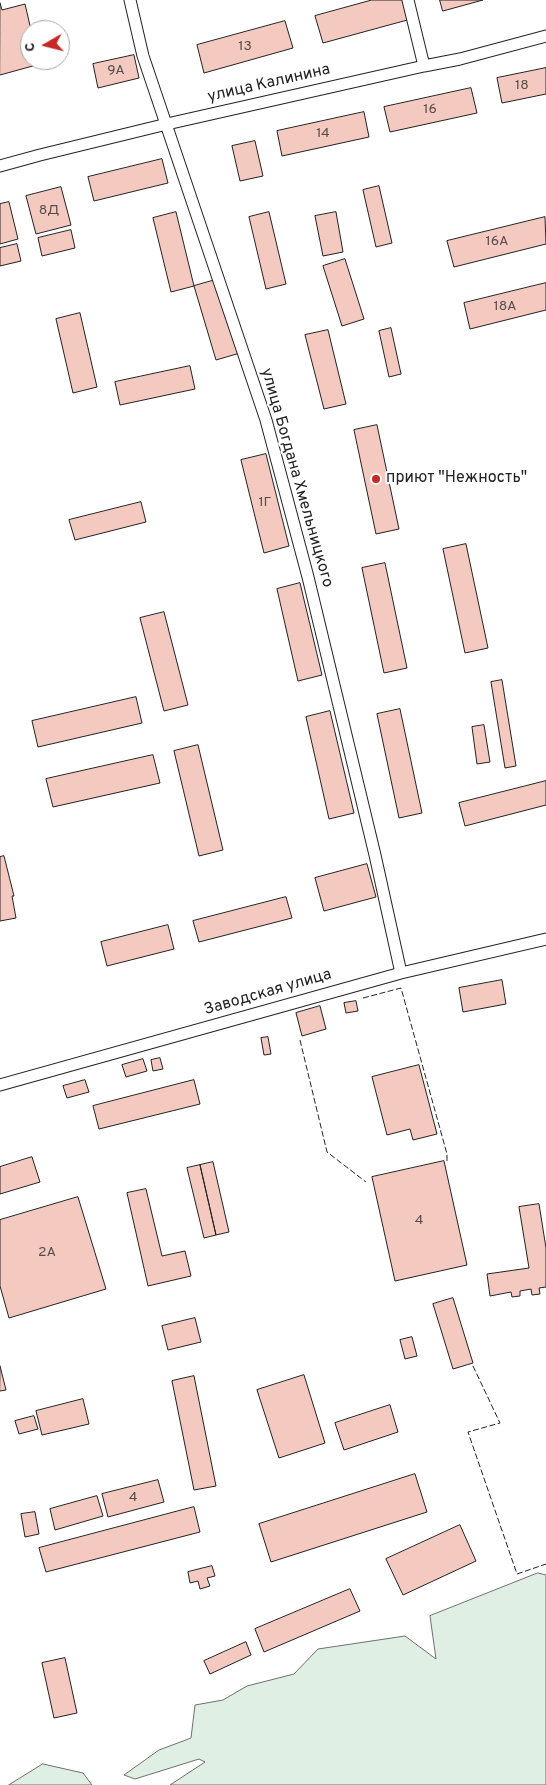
<!DOCTYPE html>
<html>
<head>
<meta charset="utf-8">
<style>
  body { margin:0 }
  #map { position:relative; width:546px; height:1785px; overflow:hidden; background:#fff; font-family:Overpass,sans-serif }
  canvas { display:block }
  .north { position:absolute; left:20px; top:20px; width:50px; height:50px; box-sizing:border-box; background:#fff; border:1px solid #a7a7a7; border-radius:50%; rotate:262deg; font-size:14px; font-weight:700; line-height:20px; text-align:center; color:#222 }
  .north::after { content:''; display:block; margin:auto; width:18px; height:22px; background:#c62828; clip-path:polygon(50% 0,100% 100%,50% 72%,0 100%) }
</style>
</head>
<body>
<div id="map">
<canvas width="546" height="1785"></canvas>
<div class="north">С</div>
</div>
<script>
const ctx = document.querySelector('canvas').getContext('2d');
ctx.lineJoin = 'round';
function fill(path, color) {
  ctx.fillStyle = color;
  ctx.fill(path, 'evenodd');
}
function strokePath(path, color, width, dash) {
  ctx.strokeStyle = color;
  ctx.lineWidth = width;
  ctx.lineCap = dash ? 'butt' : 'round';
  ctx.setLineDash(dash || []);
  ctx.stroke(path);
}
function label(font, color, halo, rows, align = 'center') {
  ctx.font = font + ' Overpass,sans-serif';
  ctx.lineWidth = 4;
  ctx.setLineDash([]);
  ctx.textBaseline = 'middle';
  ctx.strokeStyle = halo;
  ctx.fillStyle = color;
  for (const [text, x, y, turn = 0] of rows) {
    ctx.save();
    ctx.translate(x, y);
    ctx.rotate((+turn || 0) * Math.PI / 180);
    ctx.textAlign = isNaN(turn) ? turn : align;
    if (halo) ctx.strokeText(text, 0, 0);
    ctx.fillText(text, 0, 0);
    ctx.restore();
  }
}
const green = new Path2D(`
  M538,1573L546,1575V1785H170L205,1762L199,1759L135,1779L124,1775L159,1750L191,1738L195,1705L223,1700L247,1686L294,1674L318,1649L405,1636L436,1659L430,1616Z
  M43,1764L83,1773L92,1785H9Z`);
fill(green, '#e0efe3');
strokePath(green, '#6f6f6f', 1);
const building = new Path2D(`
  M372,0H406L411,19L323,43L315,16Z
  M440,0H483L443,11Z
  M0,3L2,10L25,4L31,30H30V60H39L40,64L0,75Z
  M285,21L293,48L204,73L197,45Z
  M134,55L139,78L98,88L93,64Z
  M546,68V94L502,103L497,78Z
  M471,88L477,113L390,132L384,107Z
  M364,112L369,137L282,156L277,131Z
  M255,141L263,176L240,181L232,146Z
  M162,159L168,183L94,201L88,177Z
  M379,186L392,243L376,247L363,190Z
  M61,187L71,225L36,234L26,196Z
  M9,202L18,239L0,244V204Z
  M176,212L194,286L171,292L153,218Z
  M269,212L286,284L266,289L249,217Z
  M336,212L343,252L323,256L315,216Z
  M545,217L546,244L454,267L447,241Z
  M71,230L75,248L42,256L38,238Z
  M17,244L21,261L0,266V248Z
  M345,259L364,319L342,326L323,266Z
  M219,279L240,353L216,360L194,286Z
  M546,283V310L470,329L464,303Z
  M80,313L97,387L73,393L56,319Z
  M391,328L401,374L389,377L379,331Z
  M328,330L346,404L324,409L305,335Z
  M190,366L195,389L120,405L115,382Z
  M377,425L399,529L376,534L354,430Z
  M266,454L289,546L264,553L241,460Z
  M141,502L146,522L75,540L69,520Z
  M466,544L488,648L465,653L443,549Z
  M385,563L407,668L384,673L362,568Z
  M300,583L322,675L298,681L277,589Z
  M164,612L188,705L164,711L140,618Z
  M502,680L516,766L505,768L491,682Z
  M136,697L142,723L38,747L32,721Z
  M400,709L422,813L399,818L377,714Z
  M330,711L354,813L329,819L306,717Z
  M484,725L490,762L477,764L472,727Z
  M198,745L223,850L199,856L174,751Z
  M153,755L160,783L53,807L46,779Z
  M546,781V805L465,826L459,803Z
  M4,856L14,896H12L16,918L0,921V857Z
  M367,864L376,897L324,911L315,878Z
  M286,897L292,918L199,942L193,921Z
  M168,925L174,949L107,966L101,942Z
  M502,980L506,1004L463,1012L459,988Z
  M356,1001L358,1011L346,1013L344,1003Z
  M320,1006L326,1029L302,1036L296,1013Z
  M268,1037L271,1054L264,1055L261,1038Z
  M160,1058L163,1069L153,1071L151,1060Z
  M143,1059L147,1071L126,1077L122,1065Z
  M419,1065L437,1134L413,1140L410,1129L387,1135L372,1077Z
  M85,1080L89,1092L67,1098L63,1086Z
  M194,1080L200,1104L99,1129L93,1106Z
  M32,1157L40,1182L0,1194V1167Z
  M444,1161L467,1265L395,1281L372,1177Z
  M213,1162L229,1232L216,1235L200,1165Z
  M200,1165L216,1235L204,1238L187,1168Z
  M146,1189L162,1256L185,1251L191,1276L148,1286L127,1193Z
  M78,1197L106,1289L9,1318L0,1286V1220Z
  M539,1204L546,1248V1287L539,1288L540,1294L532,1295L531,1289L520,1291V1296L512,1297L511,1292L490,1296L487,1274L529,1268L519,1207Z
  M453,1298L473,1363L453,1369L433,1304Z
  M195,1318L201,1342L168,1350L162,1326Z
  M412,1337L417,1356L405,1359L400,1340Z
  M0,1366L6,1390L0,1391Z
  M304,1375L325,1443L279,1458L257,1390Z
  M194,1376L216,1486L194,1490L172,1381Z
  M83,1399L89,1424L42,1435L36,1411Z
  M390,1405L398,1432L344,1450L335,1423Z
  M34,1416L38,1429L19,1434L15,1421Z
  M415,1474L427,1512L271,1562L259,1524Z
  M158,1480L164,1502L108,1517L102,1494Z
  M97,1496L103,1516L55,1530L50,1509Z
  M194,1507L200,1532L46,1572L39,1548Z
  M35,1512L39,1534L25,1537L21,1514Z
  M460,1525L476,1561L403,1595L386,1559Z
  M212,1566L215,1576L207,1578L210,1586L200,1589L198,1581L190,1583L188,1572Z
  M350,1589L360,1611L264,1652L255,1629Z
  M246,1642L251,1655L210,1674L204,1661Z
  M65,1658L77,1713L54,1718L42,1663Z`);
fill(building, '#f3c9c0');
strokePath(building, '#222', 1);
const street = new Path2D(`
  M130,0L143,56L266,420L308,577L375,855L401,973
  M408,0L424,66
  M0,166L40,155L167,124L424,66L460,59L546,36
  M0,1085L401,973L546,939`);
strokePath(street, '#222', 13);
strokePath(street, '#fff', 11);
strokePath(new Path2D(`
  M363,998L401,988L447,1154V1162
  M300,1040L327,1152L366,1182
  M473,1366L500,1423L468,1432L517,1574L546,1564`), '#222', 1, [6, 2.5]);
for (const [x, y, r, color] of [
  [376,479,5,"#c62828"]
]) {
  const dot = new Path2D();
  dot.arc(x, y, r, 0, 2 * Math.PI);
  ctx.fillStyle = color;
  ctx.fill(dot);
  strokePath(dot, '#fff', 2);
}
label('14px', '#564c4a', null, [
  ["13",245,47],
  ["9А",116,71],
  ["18",522,86],
  ["16",430,110],
  ["14",323,134],
  ["8Д",49,211],
  ["16А",497,242],
  ["18А",505,307],
  ["1Г",265,503],
  ["4",419,1221],
  ["2А",47,1253],
  ["4",133,1498]
]);
label('16px', '#222', '#fff', [
  ["улица Калинина",269,84,-13],
  ["улица Богдана Хмельницкого",296,478,74],
  ["Заводская улица",268,993,-16]
]);
label('16px', '#222', '#fff', [
  ["приют \"Нежность\"",386,479]
], 'left');
</script>
</body>
</html>
